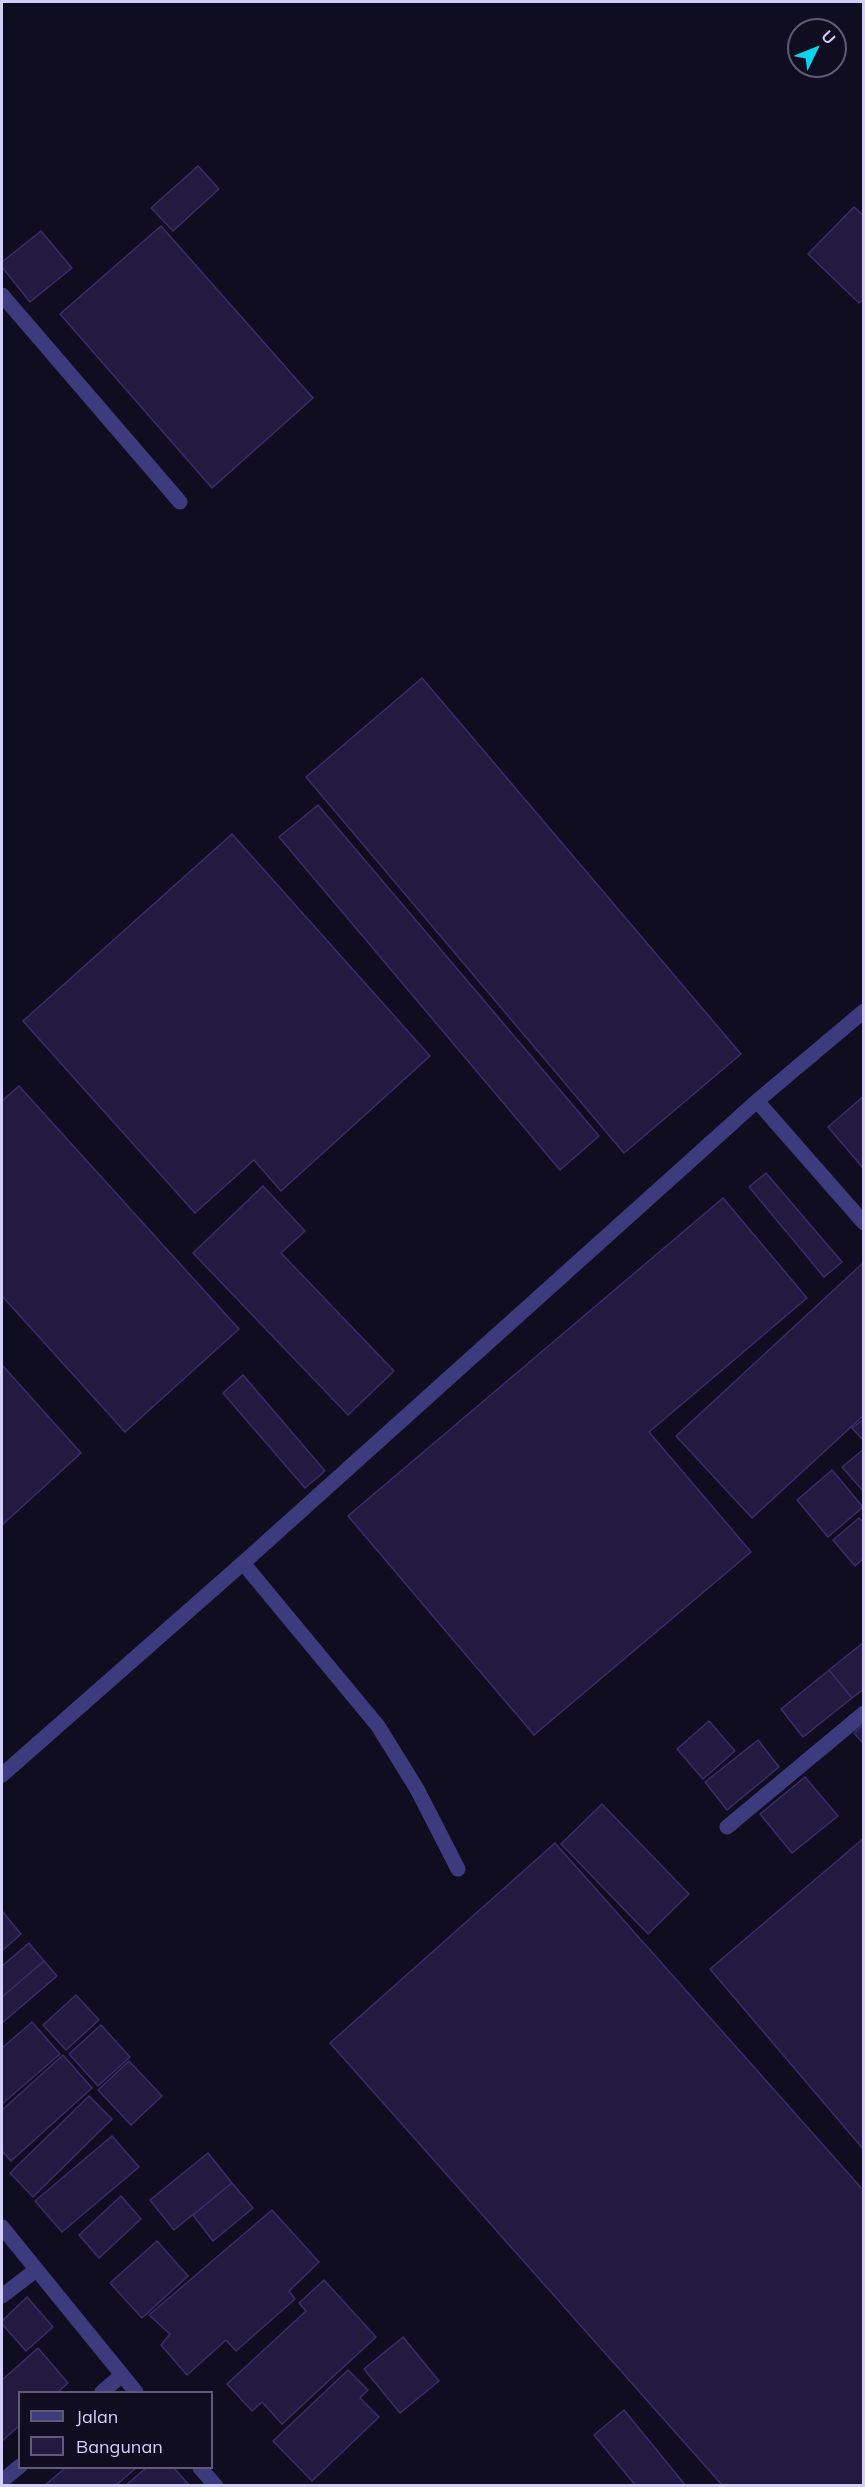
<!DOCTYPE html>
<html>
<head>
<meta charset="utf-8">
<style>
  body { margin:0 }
  #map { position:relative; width:865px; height:2487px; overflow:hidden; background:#110d20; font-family:Mulish,sans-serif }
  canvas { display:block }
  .frame { position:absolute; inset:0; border:3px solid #d4cefd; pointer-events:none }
  .legend { position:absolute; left:18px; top:2391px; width:195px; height:78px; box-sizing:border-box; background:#110d20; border:2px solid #5f5a78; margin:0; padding:8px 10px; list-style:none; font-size:18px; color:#d4cefd }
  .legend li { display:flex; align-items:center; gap:12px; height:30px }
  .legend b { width:30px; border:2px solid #5f5a78 }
  .north { position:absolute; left:787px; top:18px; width:60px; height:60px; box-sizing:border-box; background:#110d20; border:2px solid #5f5a78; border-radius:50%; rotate:47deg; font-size:16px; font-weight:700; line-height:24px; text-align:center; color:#d4cefd }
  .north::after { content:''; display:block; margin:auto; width:21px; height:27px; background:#08d5ef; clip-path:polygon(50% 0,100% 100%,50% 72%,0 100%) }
</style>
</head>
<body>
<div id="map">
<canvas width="865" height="2487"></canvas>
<div class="frame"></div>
<ul class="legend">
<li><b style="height:8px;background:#3d3a7d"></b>Jalan</li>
<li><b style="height:16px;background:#221a40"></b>Bangunan</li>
</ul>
<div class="north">U</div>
</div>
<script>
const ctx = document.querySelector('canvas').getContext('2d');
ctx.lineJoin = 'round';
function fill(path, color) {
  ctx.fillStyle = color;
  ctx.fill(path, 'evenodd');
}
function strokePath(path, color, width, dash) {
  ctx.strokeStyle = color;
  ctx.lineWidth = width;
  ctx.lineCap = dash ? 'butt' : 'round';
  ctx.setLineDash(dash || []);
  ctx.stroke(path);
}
const building = new Path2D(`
  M198,166L219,189L173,231L151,208Z
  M854,207L864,216V299L859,303L808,254Z
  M161,226L313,398L212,488L60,314Z
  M41,231L72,268L30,302L2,267V262Z
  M422,678L741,1054L624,1153L306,777Z
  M318,805L599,1136L560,1170L279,837Z
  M232,834L430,1056L281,1191L254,1160L195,1213L23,1021Z
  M19,1086L239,1329L125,1432L2,1296V1101Z
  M864,1096V1169L828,1127Z
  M766,1173L842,1262L824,1277L749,1187Z
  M263,1186L305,1231L281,1253L394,1371L348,1415L193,1253Z
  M723,1198L807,1298L649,1432L751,1552L534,1735L348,1516Z
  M864,1262V1415L752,1518L676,1436Z
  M2,1365L81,1453L2,1525Z
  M243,1375L325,1471L305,1488L223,1393Z
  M864,1419V1441L852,1428Z
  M864,1449V1492L842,1467Z
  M832,1470L863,1507L828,1537L797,1500Z
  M859,1518L864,1523V1558L855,1566L833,1540Z
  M864,1642V1689L852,1698L829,1670Z
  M829,1670L852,1698L803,1737L781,1709Z
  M709,1721L735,1751L703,1779L677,1749Z
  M864,1724V1744L854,1733Z
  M758,1740L779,1767L727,1810L705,1782Z
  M805,1777L838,1816L792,1853L760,1814Z
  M602,1804L689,1894L648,1934L561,1844Z
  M864,1838V2150L710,1969Z
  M555,1843L864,2191V2486H723L330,2043Z
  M2,1911L21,1934L2,1951Z
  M29,1943L44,1961L2,1997V1966Z
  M44,1961L57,1976L2,2023V1997Z
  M76,1995L99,2020L66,2050L43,2025Z
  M32,2022L60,2054L2,2104V2048Z
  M101,2025L130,2057L98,2086L69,2054Z
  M63,2055L92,2088L11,2161L2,2151V2110Z
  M129,2061L162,2096L131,2125L98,2090Z
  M89,2096L112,2119L33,2197L10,2173Z
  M112,2136L139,2167L62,2232L35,2201Z
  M208,2153L232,2183L174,2230L150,2200Z
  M232,2183L253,2208L213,2241L193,2215Z
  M121,2196L141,2219L99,2258L79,2235Z
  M272,2210L319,2262L289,2291L295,2299L236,2351L226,2340L187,2375L161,2345L170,2334L149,2315Z
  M157,2241L188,2276L142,2318L110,2283Z
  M324,2280L376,2337L282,2424L262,2402L252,2411L227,2384L306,2311L299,2303Z
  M27,2297L53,2327L26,2351L2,2324V2321Z
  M403,2337L439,2381L400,2413L364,2369Z
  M38,2348L68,2383L58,2392H20V2425L2,2441V2380Z
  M348,2370L368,2390L360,2398L379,2417L312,2481L273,2441Z
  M624,2410L686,2486H636L594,2435Z
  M65,2468H136L115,2486H44Z
  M146,2468H174L190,2486H125Z`);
fill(building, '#221a40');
strokePath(building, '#3a2d6b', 1.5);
strokePath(new Path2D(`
  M2,295L180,502
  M243,1563L378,1726L417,1789L458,1869`), '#3d3a7d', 15);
strokePath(new Path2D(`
  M757,1101L864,1223
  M2,1775L243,1563L757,1101L864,1011
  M727,1827L864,1713
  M2,2227L136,2392
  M2,2296L36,2270
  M102,2392L122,2375
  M200,2468L216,2486
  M2,2481L20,2466`), '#3d3a7d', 15);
</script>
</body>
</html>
